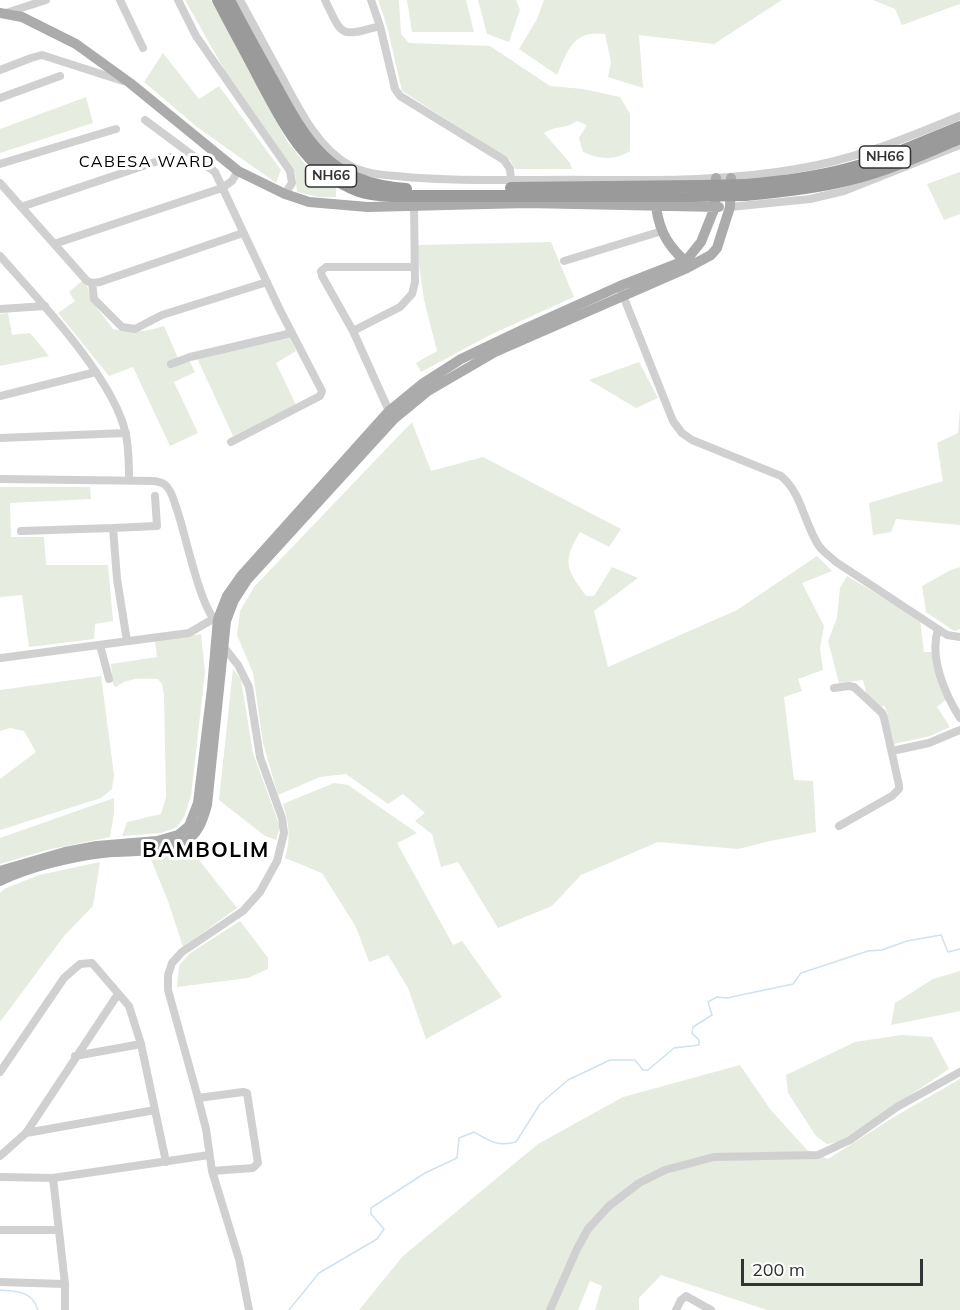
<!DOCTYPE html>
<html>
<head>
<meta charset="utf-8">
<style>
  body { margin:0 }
  #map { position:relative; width:960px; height:1310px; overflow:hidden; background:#fff; font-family:Mulish,sans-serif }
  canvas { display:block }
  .scale { position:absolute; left:741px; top:1259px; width:182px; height:27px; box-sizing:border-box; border:3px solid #333; border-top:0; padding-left:8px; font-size:18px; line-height:21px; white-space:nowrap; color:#333; -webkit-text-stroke:4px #fff; paint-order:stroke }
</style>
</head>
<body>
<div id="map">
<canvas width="960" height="1310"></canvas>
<div class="scale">200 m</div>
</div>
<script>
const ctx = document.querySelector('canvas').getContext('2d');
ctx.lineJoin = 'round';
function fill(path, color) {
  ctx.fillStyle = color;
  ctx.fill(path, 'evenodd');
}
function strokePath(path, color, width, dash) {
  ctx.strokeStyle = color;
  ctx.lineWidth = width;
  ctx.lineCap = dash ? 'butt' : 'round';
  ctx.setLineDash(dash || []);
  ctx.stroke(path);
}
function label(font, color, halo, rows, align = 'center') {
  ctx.font = font + ' Mulish,sans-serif';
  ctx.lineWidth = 6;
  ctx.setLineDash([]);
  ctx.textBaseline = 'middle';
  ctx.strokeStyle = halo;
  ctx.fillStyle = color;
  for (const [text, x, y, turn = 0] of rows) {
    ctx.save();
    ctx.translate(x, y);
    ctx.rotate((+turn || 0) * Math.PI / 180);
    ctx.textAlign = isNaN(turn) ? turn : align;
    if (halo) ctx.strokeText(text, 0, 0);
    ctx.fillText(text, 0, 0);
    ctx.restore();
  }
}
fill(new Path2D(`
  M185,0H211L287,141L305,164L336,186V197H319L297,192L295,173L234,87Z
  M378,0H399L401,34L409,43L490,46L550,86L583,89L620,97L630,114V151C615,161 599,159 583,152L579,138L587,125L577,121C562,131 558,124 544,133L570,163L572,169H515L510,160L402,91L387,26Z
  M407,0H466L474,32H412Z
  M478,0H516L520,10L509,42L487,34Z
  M544,0H782L714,44L639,35L643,88L608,77L611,62L605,34C573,30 568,50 557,75L519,49L537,19Z
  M873,0H960V4L902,25L895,9Z
  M163,53L199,99L219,86L281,170L276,183L197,127L144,82Z
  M86,97L93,123L0,153V129Z
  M960,172V214L944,220L927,184Z
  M551,242L574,297L490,335L421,372L416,363L437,351L424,300L416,245Z
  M82,281L87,286L91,300L113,329C132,333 146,332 164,326L178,358L187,356L195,372L174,382L198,433L170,446L133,367L109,376L58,313L75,301L69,292Z
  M8,313L12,335L30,333L49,356L0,366V314Z
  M290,338L296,351L276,363L296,405L233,436L197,358Z
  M639,362L658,398L636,408L589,380Z
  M960,408V525L896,519L891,532L873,535L869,503L943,481L937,443L958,433Z
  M412,422L431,471L483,457L621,529L609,547L580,532C562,562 566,568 586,596H594L612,567L638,578L594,611L608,667L737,610L817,556L832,571L802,583L824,626L820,648L823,670L798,679L802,691L784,697L794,780L813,781L816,832L770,841L738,849L658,842L581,875L552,906L498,928L458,862L441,867L432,834L415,821L425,813L403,794L388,804L346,774L320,777L278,795L263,743L253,673L237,635L240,611L254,587Z
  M0,487H90L91,499L10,503L11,537H44L46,565H108L113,621L95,624L94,639L29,647L22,595L0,597Z
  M960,567V629L954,631L926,612L922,586L951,570Z
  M847,576L920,620L924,652H933L947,699L937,707L950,727L930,736L894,744L885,706L870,708L863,680L839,683L828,641L837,618L840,588Z
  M201,634L205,672L191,796L184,817L177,827L161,833L122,836L127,822L161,814L166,797L164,695L162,684L158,679C142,678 129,677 116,687L113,685L111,664L157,657L155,641Z
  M233,669L241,680L253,753L280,827L276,840L265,836L219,800Z
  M101,676L114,775L112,789L101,798L0,830V779L36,752L24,731L10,728L0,731V690Z
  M334,783L348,785L417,833L397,843L453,945L462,941L502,997L426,1039L408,988L388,955L369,962L356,927L322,873L285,858C291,839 289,823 283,804Z
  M114,798V813L110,837L47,850L0,864V838Z
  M191,850L237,908L183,947L168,901L150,857Z
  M100,862L93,906L64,936L0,1022V893L4,889L39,875Z
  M240,921L268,958V969L248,978L177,987L179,966L189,954Z
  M960,971V1011L891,1025L895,1003L933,979Z
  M902,1035L932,1037L949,1069L842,1141L827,1144L816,1136L788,1093L786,1075L855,1042Z
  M740,1065L770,1109L807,1150L828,1159L894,1117L960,1079V1310H767L661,1275L639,1298V1310H595L602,1286L590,1281L578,1310H359L403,1256L538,1144L623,1097Z`), '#e6ecdf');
strokePath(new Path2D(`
  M0,1290C17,1291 32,1291 38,1310
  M289,1310L319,1273L377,1239L384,1229L371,1214V1208L425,1173L457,1158L459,1138L474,1132C489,1141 498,1147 516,1142L540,1104L568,1080L610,1060H635L643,1070H648L674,1048L699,1045V1040L692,1033L693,1027L712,1015L708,1002L717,997L727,998L793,984L801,973L868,951L882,950L907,941L941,935L948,952L960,949`), '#cfe2ee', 1.5);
strokePath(new Path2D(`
  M120,0L143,48
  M178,0L196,36L290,171L292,183L285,194
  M240,0C253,24 266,48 279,72C297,104 315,146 349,165C366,175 387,175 406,177C450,181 494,180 538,180C624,179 712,184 796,169C854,160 907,138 960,116
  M325,0C343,37 339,37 380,26
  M371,0L380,26L395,89L400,96L504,160L510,169L511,180
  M6,13L46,0
  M0,70L31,58L42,55L123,81
  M0,98L60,76
  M145,120L215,172L279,308L322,391L320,396L231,442
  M0,164L116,129
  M0,183L87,281L92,283L100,282L243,233
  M21,207L170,157
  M730,207L810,199L844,191L960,145
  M54,244L222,188L232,181L238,171
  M0,256C38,299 115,379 126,435C129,450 129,465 129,480
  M564,261L662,231
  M92,283L94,299L122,327L135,329L162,315L267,282
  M622,293L673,421L682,433L692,440L781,476C802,493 804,524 819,546C823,552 831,557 836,562L947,635L960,637
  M0,309L45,306
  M353,331L322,276L321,271L326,267H414
  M171,364L190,357L292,333
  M0,396L96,372
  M389,411L353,331L400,307L412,294L415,282L414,206
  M0,438L126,433
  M0,479L155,481C158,482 161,482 164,484C170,488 173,497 175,504C186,532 199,610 220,626
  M113,528L157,526L155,496
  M21,531L113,528L117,579L127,641
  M938,629C929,658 945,694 960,718
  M100,645L109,679
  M223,646L238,665L249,687L260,757L282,818L284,833L277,861L260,892L243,911L182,952L172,963L168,975V990L198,1098L206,1129L212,1171L239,1259L249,1310
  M1,658L189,633L213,619
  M834,688L849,686L854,687L882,713L884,718L899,785V789L892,796L839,826
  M892,751L929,743L960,730
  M75,1056L141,1044
  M0,1072L64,978L80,964L92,963L129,1006L141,1044L166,1162
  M198,1098L243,1092L247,1093L258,1163L253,1168L212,1171
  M26,1133L155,1110
  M0,1156L26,1133L118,994
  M0,1177L53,1178L209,1155
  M53,1178L65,1284V1310
  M0,1230H59
  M0,1282L65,1284
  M550,1310L577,1249L588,1229L609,1206L639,1183L665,1170L714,1157L818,1155L850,1140L897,1107L960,1072
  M676,1310L681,1300L686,1296L711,1310`), '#d0d0d0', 8);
strokePath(new Path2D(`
  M0,13L22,17L76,44L130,83L238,171L285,194L309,202L368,207L527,203L719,207
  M656,207C660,234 669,247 689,265
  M0,871L65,852L97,846L157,841L178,835L189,826L198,803L212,688L218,619L227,596L241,576L389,411L422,384L461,359L522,330L620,286L679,263L689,257L701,242L715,207L716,178
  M0,881C29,867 70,857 102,853C123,851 165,852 183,843C198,835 203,820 207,805L226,621L234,600L247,580L394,419L428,391L495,352L685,269L711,255L717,248L730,207L731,178`), '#ababab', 10);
strokePath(new Path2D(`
  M218,0C232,27 247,54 261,81C285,125 307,172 359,191C377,197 399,196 418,196H690
  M229,0C243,27 258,54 273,81C306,142 329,184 406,189
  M745,185C780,182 813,178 847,169C886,159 923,142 960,127
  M511,188L700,186
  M745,195C781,192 816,188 851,179C889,170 925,153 960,138`), '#9a9a9a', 12);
strokePath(new Path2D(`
  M700,186L745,185
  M690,196L745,195`), '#9a9a9a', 12);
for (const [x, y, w] of [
  [885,157,51],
  [331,176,51]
]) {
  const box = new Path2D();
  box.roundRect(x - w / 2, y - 11, w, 22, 4.5);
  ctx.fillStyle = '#fff';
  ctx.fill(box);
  strokePath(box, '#333', 1.5);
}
label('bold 14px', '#333', null, [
  ["NH66",885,157],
  ["NH66",331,176]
]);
ctx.letterSpacing = '1.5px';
label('16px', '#000', '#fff', [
  ["CABESA WARD",147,162]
]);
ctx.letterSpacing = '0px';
ctx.letterSpacing = '1.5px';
label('bold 21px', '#000', '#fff', [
  ["BAMBOLIM",206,851]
]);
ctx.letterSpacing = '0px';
</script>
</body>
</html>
